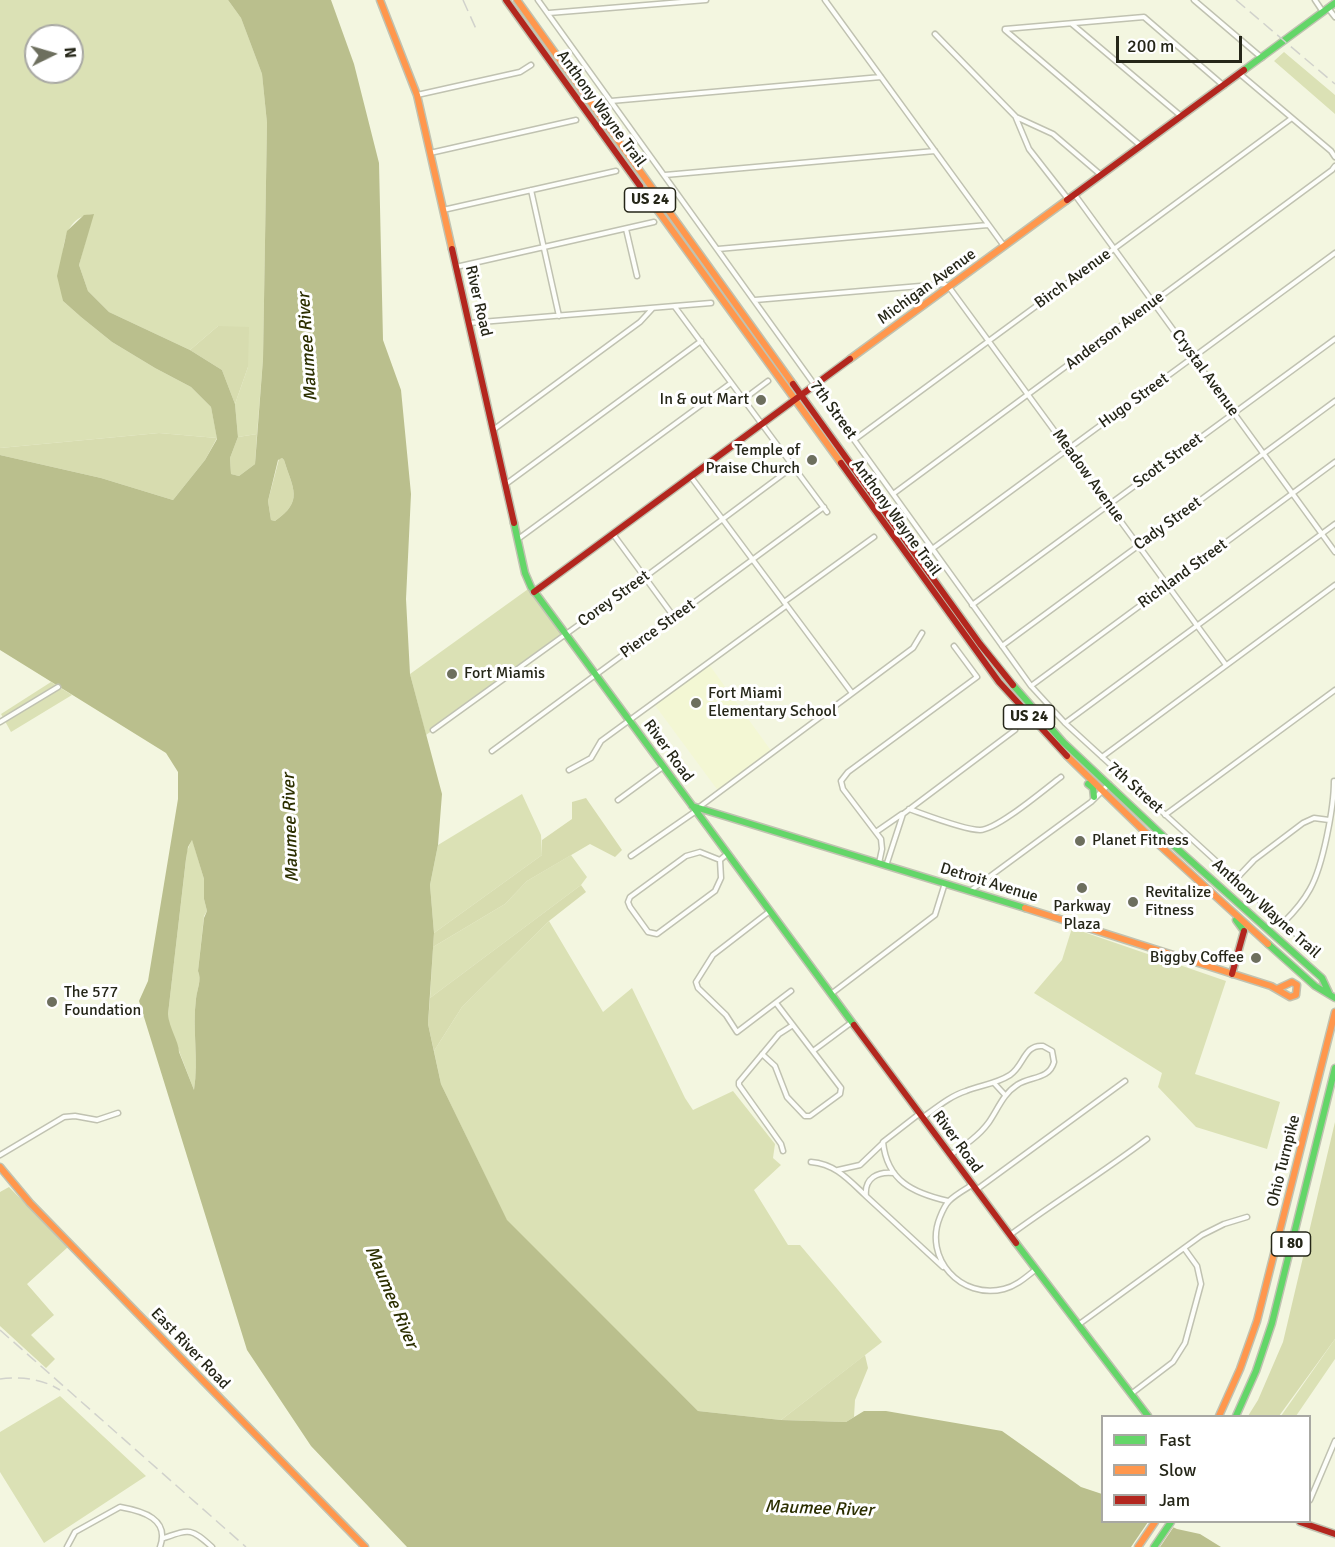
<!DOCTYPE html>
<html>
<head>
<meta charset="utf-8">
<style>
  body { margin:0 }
  #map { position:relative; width:1335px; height:1547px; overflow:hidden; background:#f3f6e0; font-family:Signika,sans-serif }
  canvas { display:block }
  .legend { position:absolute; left:1101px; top:1415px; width:210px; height:108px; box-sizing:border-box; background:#fff; border:2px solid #a8a8a3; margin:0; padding:8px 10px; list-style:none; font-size:18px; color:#252618 }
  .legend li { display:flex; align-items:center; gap:12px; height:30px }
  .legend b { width:30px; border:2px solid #a8a8a3 }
  .north { position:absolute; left:24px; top:24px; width:60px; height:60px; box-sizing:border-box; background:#fff; border:2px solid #a8a8a3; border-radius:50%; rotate:85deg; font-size:16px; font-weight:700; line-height:24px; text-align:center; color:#252618 }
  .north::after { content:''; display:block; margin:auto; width:21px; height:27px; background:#6d6f5e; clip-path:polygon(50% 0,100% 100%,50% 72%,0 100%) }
  .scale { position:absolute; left:1116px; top:36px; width:126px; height:27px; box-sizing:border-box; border:3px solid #252618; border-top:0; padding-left:8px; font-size:18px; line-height:21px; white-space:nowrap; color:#252618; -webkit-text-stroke:4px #fff; paint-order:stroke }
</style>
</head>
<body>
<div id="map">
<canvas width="1335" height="1547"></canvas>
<ul class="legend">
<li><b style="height:8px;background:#63d668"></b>Fast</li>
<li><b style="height:8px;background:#ff974d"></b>Slow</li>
<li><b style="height:8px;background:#b3261e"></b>Jam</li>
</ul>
<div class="north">N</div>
<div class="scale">200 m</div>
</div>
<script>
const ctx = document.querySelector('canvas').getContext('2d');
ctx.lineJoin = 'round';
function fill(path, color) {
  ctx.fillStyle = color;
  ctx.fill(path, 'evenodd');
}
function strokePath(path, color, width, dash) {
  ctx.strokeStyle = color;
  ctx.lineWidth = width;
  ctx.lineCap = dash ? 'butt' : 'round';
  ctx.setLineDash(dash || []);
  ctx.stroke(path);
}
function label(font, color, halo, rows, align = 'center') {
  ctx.font = font + ' Signika,sans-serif';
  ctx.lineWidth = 6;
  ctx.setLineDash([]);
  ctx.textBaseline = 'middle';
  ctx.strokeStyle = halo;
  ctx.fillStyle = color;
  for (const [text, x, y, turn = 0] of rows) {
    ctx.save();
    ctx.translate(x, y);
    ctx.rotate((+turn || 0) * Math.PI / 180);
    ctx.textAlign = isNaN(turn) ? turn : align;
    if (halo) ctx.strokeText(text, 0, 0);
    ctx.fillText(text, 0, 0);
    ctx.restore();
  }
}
fill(new Path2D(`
  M708,663L772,752L719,792L654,704Z`), '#f3f7d4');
fill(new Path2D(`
  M0,0H228L241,18L262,74L267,123L263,359L257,434L238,437L235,404L248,367L218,326L190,350L109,312L88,291L79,265L93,214C54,217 63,273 63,301L81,317L112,342L155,368L191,387L211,407L217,438L159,433L0,448ZM36,36H72V72H36Z
  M1284,52L1335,95V114L1274,61Z
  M531,587L565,635L426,735L410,674Z
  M51,682L72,695L11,732L1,714Z
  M522,794L541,835L542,855L434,933L430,885L438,845Z
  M192,839L204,879V899L207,911L204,916L198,971C202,980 197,989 196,999C192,1029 199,1060 194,1090L169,1025L168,1014L187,851Z
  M571,855L587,877L581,885L430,998L433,947L505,904L527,881Z
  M549,921L603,1012L632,988L685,1098L693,1110L733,1091L775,1144L773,1158L781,1165L754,1190L788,1245H800L882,1342L781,1420L698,1411L507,1221L441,1084L434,1051L462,1007Z
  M1072,928L1226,981L1195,1074L1280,1102L1267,1149L1196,1127L1158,1087L1162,1073L1034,993L1062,960Z
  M1335,1339V1359L1296,1416H1281Z
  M60,1396L146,1476L44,1543L0,1472V1432Z`), '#dbe1b5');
fill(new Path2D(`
  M218,326L249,327L248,367L235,404L222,370L190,350Z
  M159,433L217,438L205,460L173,500L101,478L0,455V448Z
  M257,434L255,464L239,476L231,474L230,458L238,437Z
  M282,458L284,460C293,489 304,501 275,521L271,520L268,501L279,459Z
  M586,798L622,850L615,857L590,844L527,881L505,904L433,947L434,933L542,855V840L572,819V802Z
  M581,885L586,892L549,921L462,1007L434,1051L428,1024L430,998Z
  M1335,1122V1339L1279,1416H1248L1258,1400L1283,1342Z
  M9,1187L68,1247L27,1284L54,1315L31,1335L55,1359L46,1368L0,1326V1192Z
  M865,1355L868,1368L855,1400L854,1417L846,1422L781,1420Z`), '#d7dcaf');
fill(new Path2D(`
  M228,0H331L354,64L379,163L383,340L401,390L411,494L406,599L410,674L442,794L438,845L430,885L434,933L428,1024L441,1084L507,1220L698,1411L781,1420L846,1422L864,1411H886L1002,1431L1081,1487L1102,1494V1522H1162L1177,1529L1200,1534L1221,1547H407L311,1446L247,1350L139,1001L148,981L178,799V772L166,753L0,650V455L101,478L173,500L205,460L217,439L211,407L191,387L155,368L112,342L81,317L63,301L57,276L67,231L84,215L94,214L79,265L88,291L109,312L190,350L222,370L235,404L238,437L230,458L231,474L239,476L255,464L263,359L267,123L262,74L241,18ZM282,458L284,460C293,489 304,501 275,521L271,520L268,501L278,460ZM192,840L204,879V899L207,911L204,918L198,971C202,980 197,989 196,999C192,1029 199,1060 194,1090L179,1052C179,1042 169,1028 168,1014L186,859L188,847Z`), '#babf8d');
fill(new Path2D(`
  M1148,1522H1169L1175,1525L1160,1547H1131Z`), '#f3f6e0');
const street = new Path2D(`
  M538,0L1031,686L1065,723L1309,946
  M825,0L1004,246
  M1194,0L1262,58
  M1315,0L1323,12
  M1328,8L1335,17
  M549,13L706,0
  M1072,24L1181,116
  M1005,29L1144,17L1224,86
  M1005,30L1141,146
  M935,34L1016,117L1053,134L1101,175
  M1240,74L1331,151L1335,157
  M417,95L520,72L531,65
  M611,101L881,77
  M1016,118L1029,149L1068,199
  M430,153L576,120
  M665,175L935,151
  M531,190L559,316
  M1075,195L1335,552
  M443,210L616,171
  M626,229L637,276
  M718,249L988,225
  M456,267L654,222
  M755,300L944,284L949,287L1226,665
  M675,307L827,512
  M469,323L711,303
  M744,399L768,381
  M493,430L640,322L652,309
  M854,440L1292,118
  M691,477L852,693
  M506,484L701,341
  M893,494L1332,170L1335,166
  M613,534L674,617
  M518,539L731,383
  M932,549L1335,253
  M784,602L874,537
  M972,605L1335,339
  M1002,646L1335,401
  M1031,686L1335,462
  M0,722L58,687
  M1065,723L1335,524
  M433,730L645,577L794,466
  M492,751L824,507
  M1102,757L1335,585
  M569,770L591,758L601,741L786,606
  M618,800L663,767
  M698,808L913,648L922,633
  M909,809C926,815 964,830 980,830C997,830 1045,789 1061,777
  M1165,815L1335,690
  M876,832L902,814
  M631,856L696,811
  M720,860L721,878L715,891L657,934L648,932L630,907L628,902L630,897L686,856L700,852L720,860L727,854
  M879,863L882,849L881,839L843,789L841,781L848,772L977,677L954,646
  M886,866L903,814L1015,730
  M1236,879L1254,860L1303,823L1314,818L1329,820
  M970,891L1091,802L1109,784
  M770,911L713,955L696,982L698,988L726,1015L737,1032L791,991
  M1284,922C1294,912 1303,902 1310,889C1323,866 1334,807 1334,781
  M831,994L935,915L945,883
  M813,1051L852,1022
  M762,1054L775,1066L787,1097L805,1116H810L840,1094L841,1088L776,1003
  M994,1083L1005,1095
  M919,1114L883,1142C887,1181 913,1193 948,1201
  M922,1118C936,1108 950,1096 966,1091C981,1085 996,1084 1010,1075C1024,1066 1024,1044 1043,1046L1052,1051L1054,1062C1049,1080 1030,1076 1017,1085C1003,1094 998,1109 989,1122C979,1136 964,1146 950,1155
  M783,1151L781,1144L739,1085V1082L779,1034L793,1025
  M0,1155L64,1117L75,1116L97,1120L118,1113
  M811,1162C835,1164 848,1179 865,1195
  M838,1170L860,1165L883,1143
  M894,1173C878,1171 864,1178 866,1196L943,1267
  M972,1185C964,1190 955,1195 949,1201C945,1205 942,1212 940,1217C923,1258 961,1300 1004,1289C1016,1286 1025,1278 1035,1270
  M976,1190L1125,1081
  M1010,1235C1055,1202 1102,1173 1147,1139
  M1078,1325L1202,1235L1224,1224L1247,1217
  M1131,1394L1173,1362L1185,1343L1201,1284L1197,1266L1184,1248
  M1310,1500L1335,1441
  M164,1538C190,1529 191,1528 212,1547
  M67,1547L75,1532L120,1507C143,1511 170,1519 160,1547`);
const fast = new Path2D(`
  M1244,70L1335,3
  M514,523L525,573L531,587L854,1025
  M1013,685L1063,742L1163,836L1322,978L1329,993
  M1088,784L1093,788L1094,797
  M692,806L1025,908
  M1236,920L1244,931
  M1268,944L1315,986L1335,998
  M1016,1243L1148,1416
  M1236,1416L1256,1371L1272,1323L1335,1068
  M1154,1547L1171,1522`);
const slow = new Path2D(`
  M380,0L417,95L452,249
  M517,0L793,384
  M640,186L841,463
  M850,359L1067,200
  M1067,756L1144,831L1268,944
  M1025,908L1271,986L1290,997L1296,995L1297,985L1292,982L1277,989
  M0,1167L30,1203L365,1547
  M1219,1416L1240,1369L1257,1321L1335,1012
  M1138,1547L1155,1522`);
const jam = new Path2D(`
  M506,0L640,186
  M1067,200L1244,70
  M452,249L514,523
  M793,384L980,644L1013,685
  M841,463L999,682L1067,756
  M534,592L850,359
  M1232,974L1244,931
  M854,1025L1016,1243
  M1300,1522L1335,1534`);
strokePath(street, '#c0c2b1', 7);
strokePath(fast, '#c0c2b1', 9);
strokePath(slow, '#c0c2b1', 9);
strokePath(jam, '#c0c2b1', 9);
strokePath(street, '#fdfefa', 4);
strokePath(fast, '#63d668', 6);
strokePath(slow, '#ff974d', 6);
strokePath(jam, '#b3261e', 6);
strokePath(new Path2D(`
  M463,0L477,31
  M1236,0L1335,84
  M0,1330L246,1547
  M0,1379C20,1376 43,1379 60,1390`), '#d1d2cc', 1.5, [12, 6]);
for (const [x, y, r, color] of [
  [761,400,6,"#6d6f5e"],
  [812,460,6,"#6d6f5e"],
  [452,674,6,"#6d6f5e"],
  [696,703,6,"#6d6f5e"],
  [1080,841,6,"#6d6f5e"],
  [1082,888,6,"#6d6f5e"],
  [1133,902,6,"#6d6f5e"],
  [1256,958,6,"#6d6f5e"],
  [52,1002,6,"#6d6f5e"]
]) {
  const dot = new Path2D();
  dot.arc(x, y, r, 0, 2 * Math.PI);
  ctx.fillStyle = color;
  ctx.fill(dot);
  strokePath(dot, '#fff', 2);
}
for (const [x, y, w] of [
  [650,200,51],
  [1029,717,51],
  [1291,1244,39]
]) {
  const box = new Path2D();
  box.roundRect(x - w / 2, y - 12, w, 24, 4.5);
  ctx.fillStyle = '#fff';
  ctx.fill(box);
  strokePath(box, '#252618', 1.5);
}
label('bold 15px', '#252618', null, [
  ["US 24",650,200],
  ["US 24",1029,717],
  ["I 80",1291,1244]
]);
label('16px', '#252618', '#fff', [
  ["Anthony Wayne Trail",601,109,54],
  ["Birch Avenue",1073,279,-36],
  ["Michigan Avenue",927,287,-36],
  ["River Road",478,301,77],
  ["Anderson Avenue",1115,331,-37],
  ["Crystal Avenue",1205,373,54],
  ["Hugo Street",1134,401,-36],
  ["7th Street",833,410,54],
  ["Scott Street",1168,461,-36],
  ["Meadow Avenue",1088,476,54],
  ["Anthony Wayne Trail",896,518,54],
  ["Cady Street",1168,524,-36],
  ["Richland Street",1183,574,-36],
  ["Corey Street",614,599,-36],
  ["Pierce Street",658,629,-36],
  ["River Road",668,751,54],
  ["7th Street",1135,788,42],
  ["Detroit Avenue",989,883,17],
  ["Anthony Wayne Trail",1266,909,42],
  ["River Road",957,1142,54],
  ["Ohio Turnpike",1284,1161,-76],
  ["East River Road",190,1349,46]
]);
label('16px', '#252618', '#fff', [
  ["In & out Mart",749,400,"right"],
  ["Temple of",800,451,"right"],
  ["Praise Church",800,469,"right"],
  ["Fort Miamis",464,674],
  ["Fort Miami",708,694],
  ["Elementary School",708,712],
  ["Planet Fitness",1092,841],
  ["Revitalize",1145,893],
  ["Fitness",1145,911],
  ["Parkway",1082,907,"center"],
  ["Plaza",1082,925,"center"],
  ["Biggby Coffee",1244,958,"right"],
  ["The 577",64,993],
  ["Foundation",64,1011]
], 'left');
label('italic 18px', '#2c2f00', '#fff', [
  ["Maumee River",308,347,-94],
  ["Maumee River",291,828,-92],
  ["Maumee River",391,1297,67],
  ["Maumee River",819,1509,2]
]);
</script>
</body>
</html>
